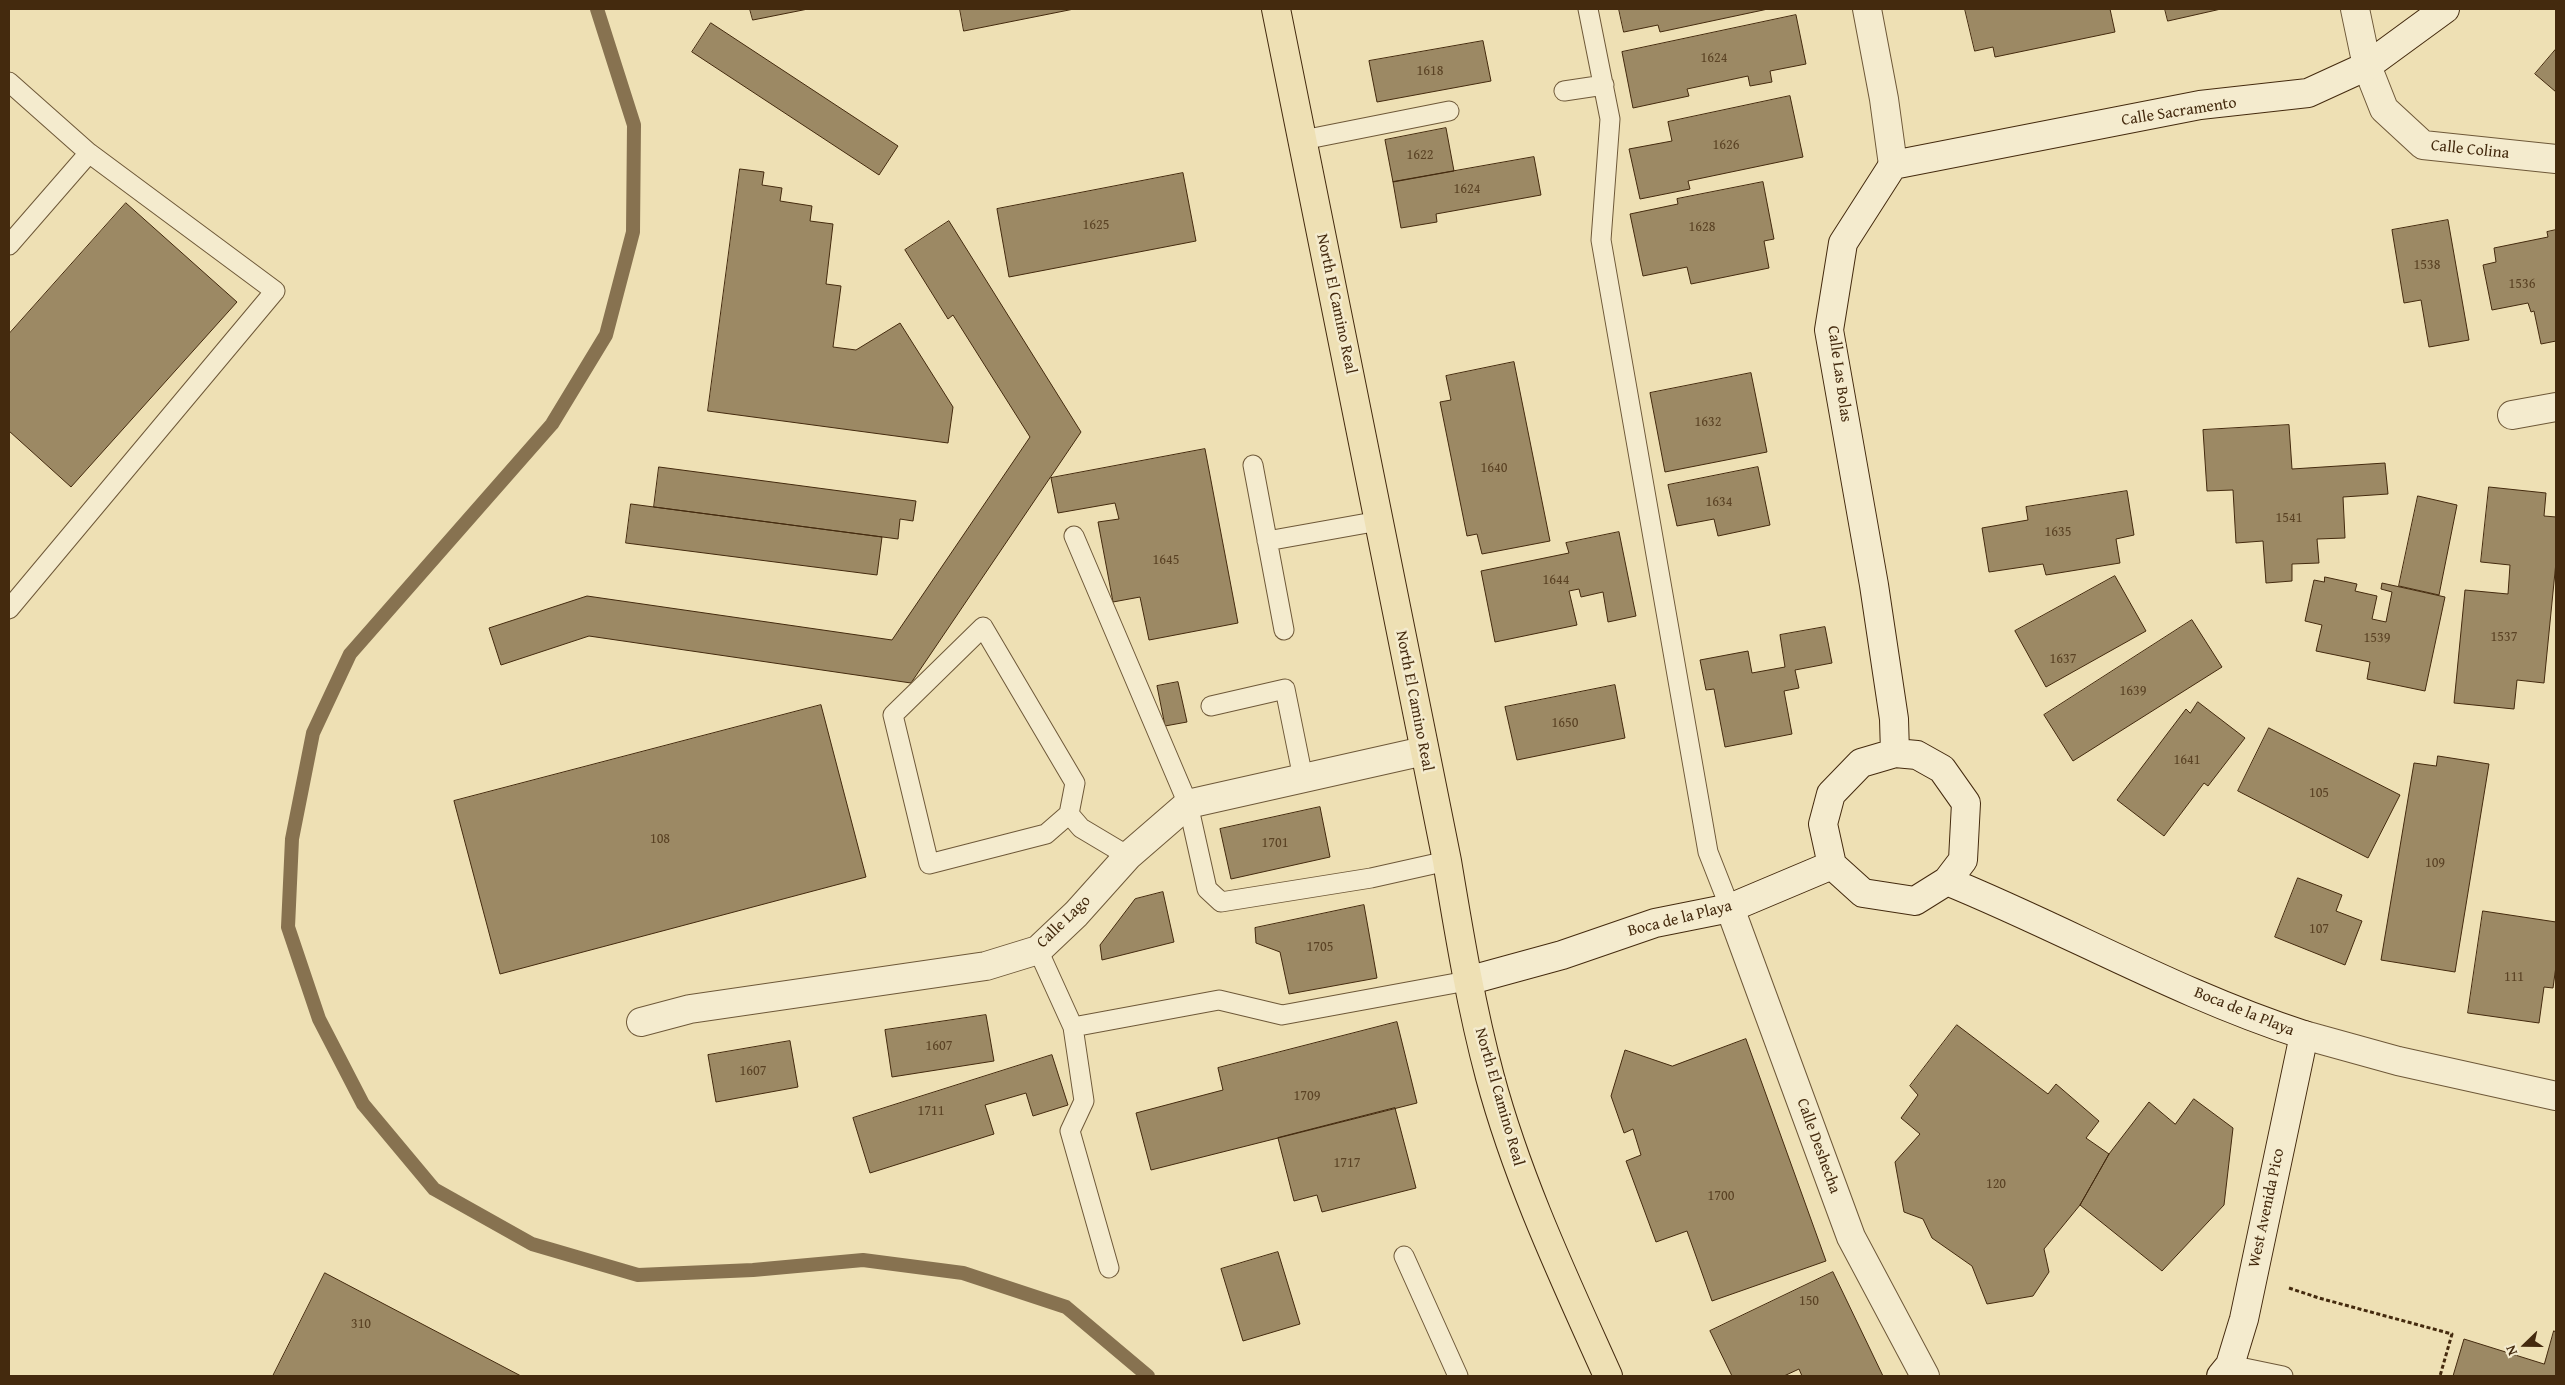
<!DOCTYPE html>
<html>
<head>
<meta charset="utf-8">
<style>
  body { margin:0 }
  #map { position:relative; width:2565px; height:1385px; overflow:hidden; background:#eee0b4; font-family:"Gentium Book Plus",serif }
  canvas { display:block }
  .frame { position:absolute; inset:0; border:10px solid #442a0e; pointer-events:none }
  .north { position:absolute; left:2500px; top:1320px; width:50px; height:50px; -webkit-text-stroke:4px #f4ebce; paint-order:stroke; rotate:248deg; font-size:14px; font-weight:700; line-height:20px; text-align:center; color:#442a0e }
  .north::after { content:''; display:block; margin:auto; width:18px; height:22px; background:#442a0e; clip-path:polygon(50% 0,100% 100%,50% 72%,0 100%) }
</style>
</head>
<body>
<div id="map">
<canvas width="2565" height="1385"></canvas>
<div class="frame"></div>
<div class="north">N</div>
</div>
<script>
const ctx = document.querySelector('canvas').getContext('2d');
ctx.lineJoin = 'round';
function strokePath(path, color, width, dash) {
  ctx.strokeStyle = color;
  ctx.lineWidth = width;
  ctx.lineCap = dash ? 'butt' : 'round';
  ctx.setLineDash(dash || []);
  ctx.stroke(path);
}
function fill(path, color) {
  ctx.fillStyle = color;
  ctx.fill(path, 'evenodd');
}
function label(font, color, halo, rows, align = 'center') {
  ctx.font = font + ' "Gentium Book Plus",serif';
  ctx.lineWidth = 5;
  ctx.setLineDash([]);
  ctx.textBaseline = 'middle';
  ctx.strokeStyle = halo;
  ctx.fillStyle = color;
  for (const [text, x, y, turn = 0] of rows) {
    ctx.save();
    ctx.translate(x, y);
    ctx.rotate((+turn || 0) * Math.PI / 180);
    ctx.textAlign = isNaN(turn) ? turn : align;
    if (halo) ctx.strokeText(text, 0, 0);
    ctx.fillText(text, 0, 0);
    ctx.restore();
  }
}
strokePath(new Path2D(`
  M597,9L634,125L633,232L606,335L552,424L350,654L313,733L292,839L288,927L319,1019L363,1104L434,1189L532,1244L638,1275L753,1270L863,1260L963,1273L1066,1307L1148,1376`), '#877250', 14);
const building = new Path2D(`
  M750,9H808L753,20Z
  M960,9H1074L964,31Z
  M1619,9H1768L1660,32L1658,25L1624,32Z
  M1965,9H2110L2115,32L1995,57L1993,47L1975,51Z
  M2165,9H2221L2168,21Z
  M1796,15L1806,64L1770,71L1772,82L1750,86L1748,76L1687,89L1689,96L1633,108L1622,52Z
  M711,23L898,146L879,175L692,52Z
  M1483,41L1491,81L1377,102L1369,61Z
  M2556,49V92L2535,74Z
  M1790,96L1803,157L1688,181L1690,189L1640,199L1629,149L1672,141L1668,122Z
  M1446,128L1454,171L1393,182L1385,140Z
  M1534,157L1541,195L1436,214L1437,222L1401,228L1393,182Z
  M740,169L764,172L762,185L782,188L780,201L812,206L810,221L833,224L826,284L841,286L833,347L856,350L900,323L953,407L948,443L708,411Z
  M1183,173L1196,241L1009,277L997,209Z
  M1763,182L1774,239L1764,241L1769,268L1691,284L1687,267L1643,276L1630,214L1678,204L1677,199Z
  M126,203L237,302L71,487L9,431V334Z
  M2448,220L2469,340L2429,347L2421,300L2404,303L2392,230Z
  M949,221L1081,432L911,683L589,636L501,665L489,628L587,596L892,640L1030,437L953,315L948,319L905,250Z
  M2556,230V341L2541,344L2534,311L2531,312L2528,303L2492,310L2483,265L2496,262L2494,248L2548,237L2547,232Z
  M1514,362L1550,541L1482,554L1477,534L1467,536L1440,402L1451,400L1446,376Z
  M1751,373L1767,452L1665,472L1650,393Z
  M2289,425L2292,469L2385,463L2388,494L2343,497L2345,538L2317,539L2319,563L2292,564V581L2266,583L2263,541L2236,543L2233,490L2207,491L2203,430Z
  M1205,449L1238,623L1149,640L1140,597L1113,602L1098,522L1119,519L1115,503L1058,513L1051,478Z
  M659,467L916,501L913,521L900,519L898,539L654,507Z
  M1758,467L1770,525L1718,536L1714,519L1677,526L1668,485Z
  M2489,487L2546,493L2544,516L2556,517V562L2544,683L2517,680L2514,709L2454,703L2465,590L2508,594L2510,565L2481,562Z
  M2127,491L2134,535L2116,539L2120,563L2046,575L2043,564L1989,572L1982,528L2028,520L2026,507Z
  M2418,496L2457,505L2439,595L2399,586Z
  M631,504L882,537L877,575L626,543Z
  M1619,532L1636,616L1608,622L1603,592L1581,597L1579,589L1569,591L1577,625L1495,642L1481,571L1569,553L1566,543Z
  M2115,576L2146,631L2046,687L2015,631Z
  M2325,577L2357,584L2355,591L2377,596L2372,619L2386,622L2392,592L2381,589L2382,583L2445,597L2425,691L2367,679L2370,662L2316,651L2322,625L2305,621L2314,580L2324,582Z
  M2192,620L2222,667L2073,761L2044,715Z
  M1825,627L1832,663L1795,670L1799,688L1784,691L1792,734L1725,747L1714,689L1706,690L1700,660L1748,651L1752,673L1785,667L1780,635Z
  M1178,682L1187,722L1165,726L1157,686Z
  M1615,685L1625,738L1517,760L1505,707Z
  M2198,702L2245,738L2208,786L2204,783L2164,836L2117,800L2186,709L2190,713Z
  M821,705L866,877L500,974L454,801Z
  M2269,728L2400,795L2368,858L2238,791Z
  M2438,756L2489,764L2455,972L2381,960L2414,763L2436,766Z
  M1320,807L1330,857L1231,879L1220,829Z
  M2298,878L2342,895L2336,911L2362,921L2345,965L2275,937Z
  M1163,892L1174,942L1102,960L1100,945L1135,899Z
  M1364,905L1377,978L1289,994L1280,952L1256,943L1255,928Z
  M2483,911L2556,922V966L2553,988L2544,987L2539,1023L2468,1013Z
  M986,1015L994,1061L892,1077L885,1030Z
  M1397,1022L1417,1103L1151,1170L1136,1113L1223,1090L1218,1068Z
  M1957,1025L2048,1094L2056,1084L2099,1121L2086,1138L2109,1154L2080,1205L2044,1249L2049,1272L2033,1296L1987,1304L1972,1266L1932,1238L1923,1219L1904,1212L1895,1162L1920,1134L1901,1118L1918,1095L1910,1086Z
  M1746,1039L1826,1261L1712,1301L1687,1231L1656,1242L1626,1161L1641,1155L1633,1129L1624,1133L1611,1096L1625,1050L1672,1066Z
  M790,1041L798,1087L716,1102L708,1055Z
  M1052,1055L1068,1105L1033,1116L1026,1093L985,1105L994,1134L870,1173L853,1118Z
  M2194,1099L2233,1128L2224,1205L2162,1271L2080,1205L2109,1154L2149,1102L2175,1124Z
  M1395,1108L1416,1188L1322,1212L1317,1195L1294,1201L1278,1138Z
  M1278,1252L1300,1324L1243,1341L1221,1269Z
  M1833,1272L1883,1376H1802L1799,1369L1784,1376H1732L1710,1331Z
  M325,1273L521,1376H273Z
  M2554,1331L2556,1332V1376H2453L2464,1339L2544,1364Z`);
fill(building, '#9c8964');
strokePath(building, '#442a0e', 1);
const lane = new Path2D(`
  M1588,9L1610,119L1601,240L1708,852L1730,908
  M9,82L89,153L275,291L9,609
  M1564,91L1604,85
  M1303,140L1449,111
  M9,245L89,153
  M1253,465L1284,630
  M1074,536L1188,804L1207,889L1221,902L1371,878L1447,861
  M1267,541L1379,521
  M1211,706L1285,689L1303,778
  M1069,814L1046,834L929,864L893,715L983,627L1075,783L1069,814L1081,828L1128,856
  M1038,950L1073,1027L1084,1101L1070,1131L1109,1268
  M1073,1027L1219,1000L1282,1015L1467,981
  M1404,1256L1458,1376
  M2230,1365L2283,1376`);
const street = new Path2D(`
  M1867,9L1884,99L1893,165
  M2355,9L2367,66L2384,109L2423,145L2556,159
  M2512,415L2556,407
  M1730,908L1851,1237L1925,1376
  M641,1022L690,1009L986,966L1038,950L1076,914L1128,856L1188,804L1424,751
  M2304,1035L2398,1061L2556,1096`);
const secondary = new Path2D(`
  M1895,753L1894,719L1874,585L1829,330L1843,243L1893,165L2200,105L2308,93L2367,66L2445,9
  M1895,753L1917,755L1942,769L1966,803L1963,860L1947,881L1915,901L1863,893L1832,865L1823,824L1831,794L1861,763Z
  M1947,881C2067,930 2180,995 2304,1035L2244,1319L2230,1365L2221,1376
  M1467,981L1562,955L1655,923L1730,908L1832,865`);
const primary = new Path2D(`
  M1276,9L1447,861C1459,933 1471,1006 1490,1077C1518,1181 1564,1278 1608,1376`);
strokePath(lane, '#6e5838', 21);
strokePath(street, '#6e5838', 30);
strokePath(secondary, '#442a0e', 30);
strokePath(primary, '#442a0e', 30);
strokePath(new Path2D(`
  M2289,1288L2319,1298L2452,1334L2440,1376`), '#442a0e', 3, [4, 2.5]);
strokePath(lane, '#f4ebce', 19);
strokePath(street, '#f4ebce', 28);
strokePath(secondary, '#f4ebce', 28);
strokePath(primary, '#eee0b4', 28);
label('14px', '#5a4224', null, [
  ["1624",1714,58],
  ["1618",1430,71],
  ["1626",1726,145],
  ["1622",1420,155],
  ["1624",1467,189],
  ["1625",1096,225],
  ["1628",1702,227],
  ["1538",2427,265],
  ["1536",2522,284],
  ["1632",1708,422],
  ["1640",1494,468],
  ["1634",1719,502],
  ["1541",2289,518],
  ["1635",2058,532],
  ["1645",1166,560],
  ["1644",1556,580],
  ["1537",2504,637],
  ["1539",2377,638],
  ["1637",2063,659],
  ["1639",2133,691],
  ["1650",1565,723],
  ["1641",2187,760],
  ["105",2319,793],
  ["108",660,839],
  ["1701",1275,843],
  ["109",2435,863],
  ["107",2319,929],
  ["1705",1320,947],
  ["111",2514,977],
  ["1607",939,1046],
  ["1607",753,1071],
  ["1709",1307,1096],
  ["1711",931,1111],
  ["1717",1347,1163],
  ["120",1996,1184],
  ["1700",1721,1196],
  ["150",1809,1301],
  ["310",361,1324]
]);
label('16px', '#442a0e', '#f4ebce', [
  ["Calle Sacramento",2179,112,-9],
  ["Calle Colina",2470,150,6],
  ["North El Camino Real",1336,304,78],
  ["Calle Las Bolas",1839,374,82],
  ["North El Camino Real",1414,701,79],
  ["Boca de la Playa",1680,919,-14],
  ["Calle Lago",1064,922,-44],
  ["Boca de la Playa",2244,1012,22],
  ["North El Camino Real",1499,1097,74],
  ["Calle Deshecha",1818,1146,70],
  ["West Avenida Pico",2267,1208,-78]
]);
</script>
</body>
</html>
